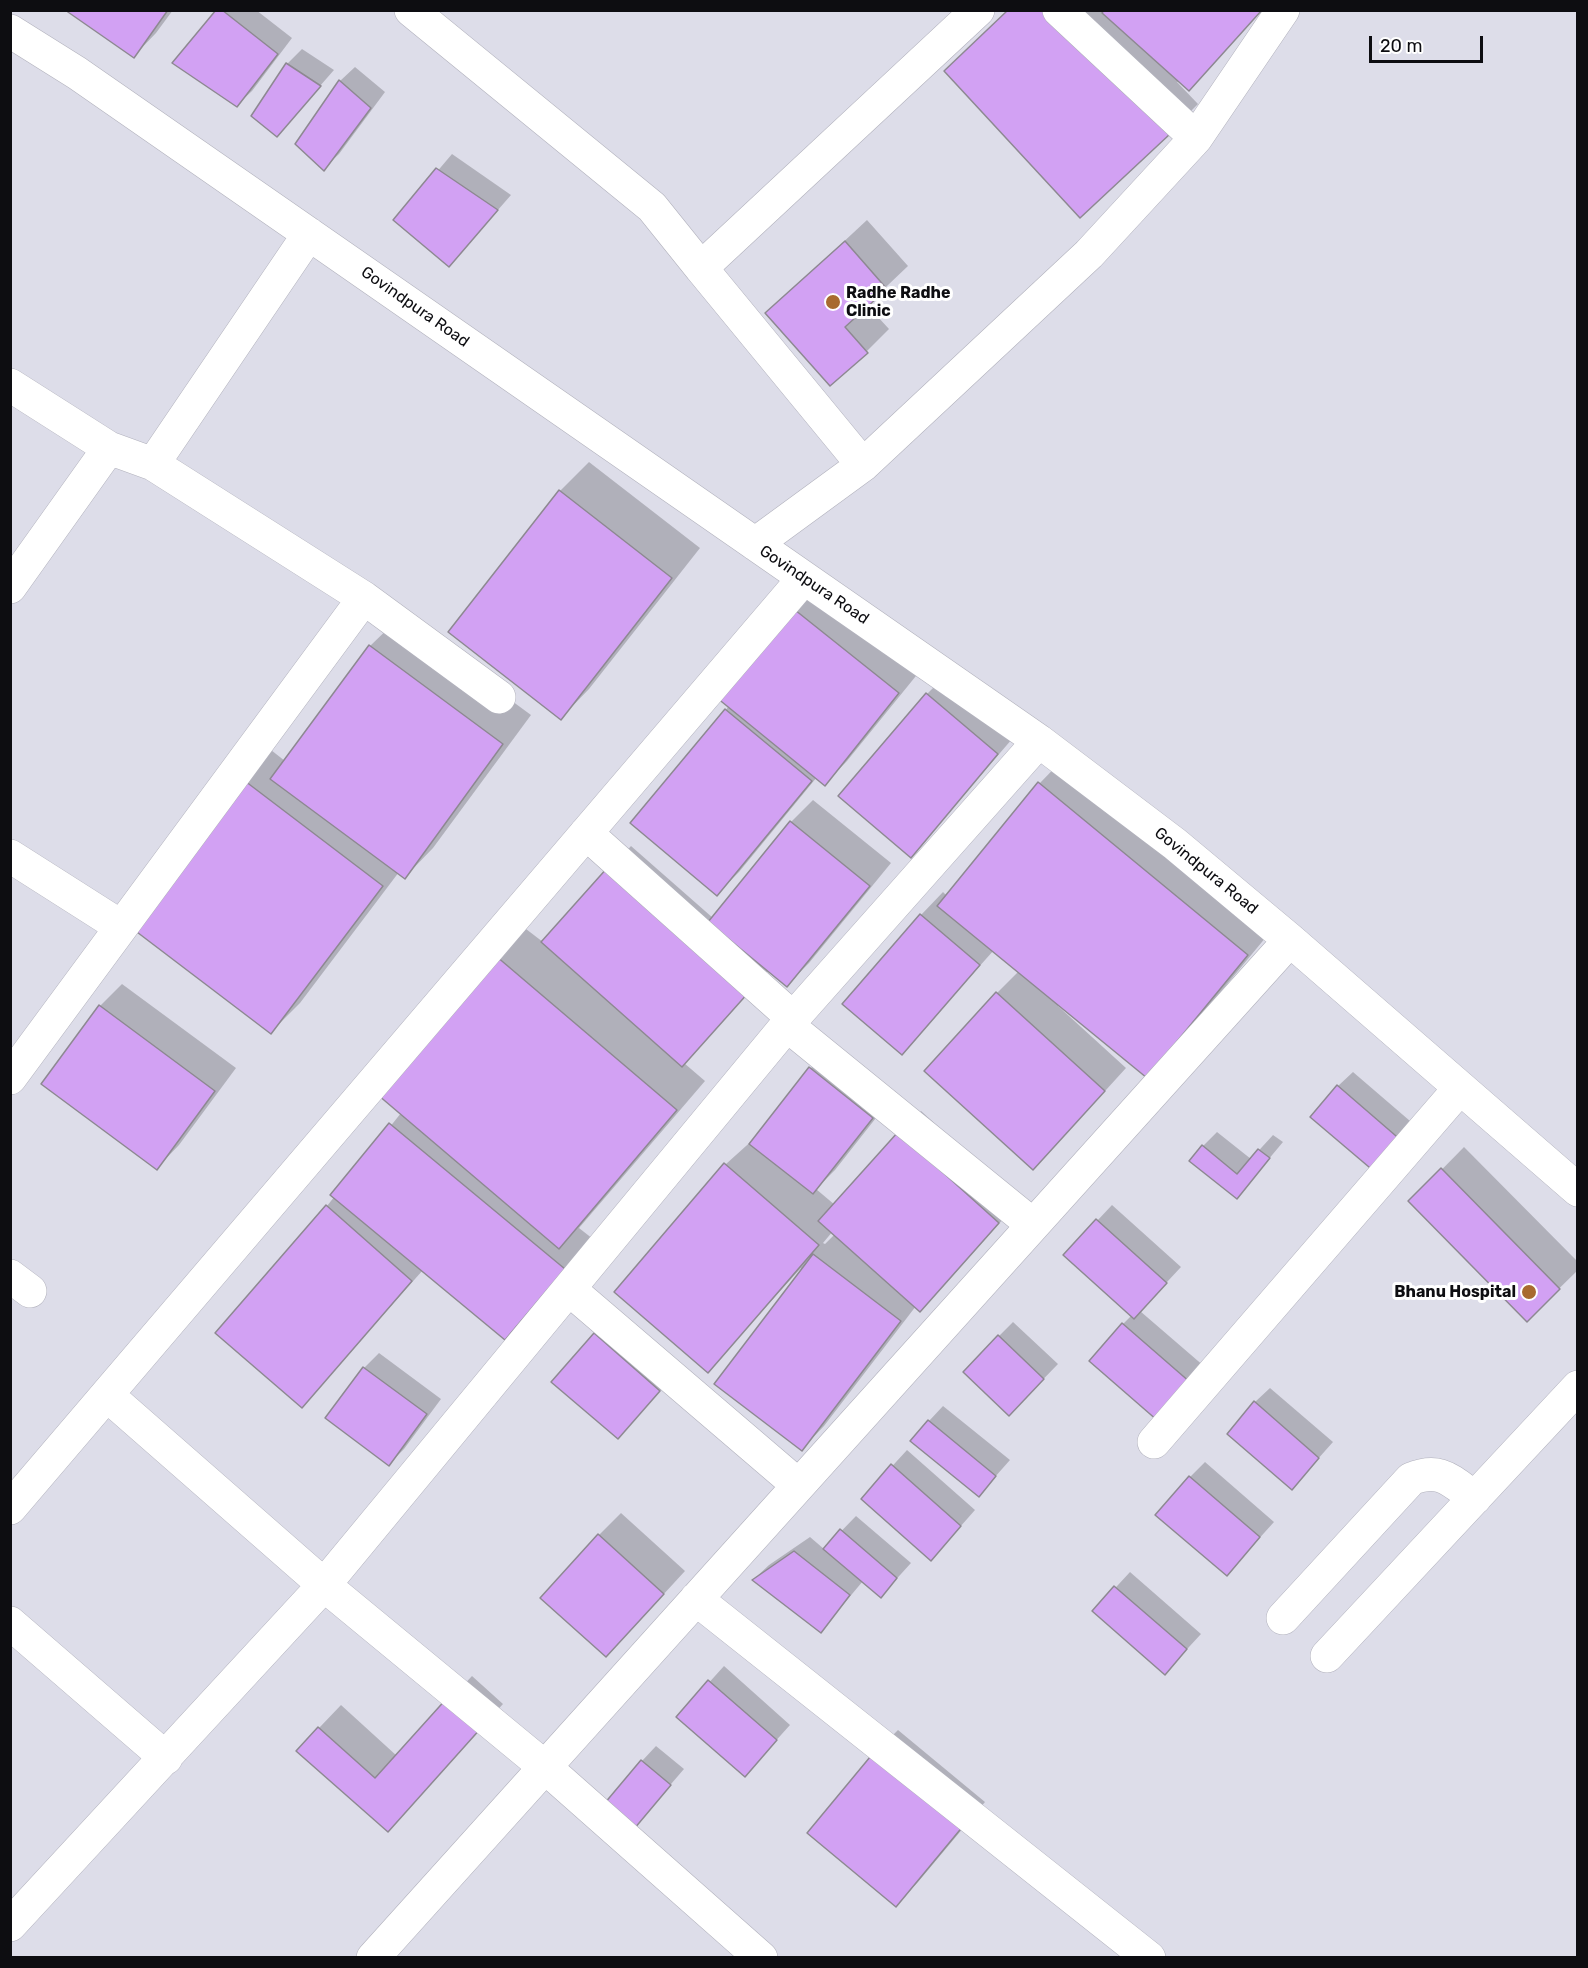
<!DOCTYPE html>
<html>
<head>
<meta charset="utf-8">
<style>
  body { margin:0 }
  #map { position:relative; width:1588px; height:1968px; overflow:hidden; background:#dddde9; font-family:Rubik,sans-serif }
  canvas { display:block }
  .frame { position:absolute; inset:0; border:12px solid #0d0d11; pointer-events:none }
  .scale { position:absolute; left:1369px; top:36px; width:114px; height:27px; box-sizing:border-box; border:3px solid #0d0d11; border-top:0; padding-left:8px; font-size:18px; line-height:21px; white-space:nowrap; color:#0d0d11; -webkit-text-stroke:4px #fff; paint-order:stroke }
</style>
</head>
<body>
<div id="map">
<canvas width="1588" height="1968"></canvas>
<div class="frame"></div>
<div class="scale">20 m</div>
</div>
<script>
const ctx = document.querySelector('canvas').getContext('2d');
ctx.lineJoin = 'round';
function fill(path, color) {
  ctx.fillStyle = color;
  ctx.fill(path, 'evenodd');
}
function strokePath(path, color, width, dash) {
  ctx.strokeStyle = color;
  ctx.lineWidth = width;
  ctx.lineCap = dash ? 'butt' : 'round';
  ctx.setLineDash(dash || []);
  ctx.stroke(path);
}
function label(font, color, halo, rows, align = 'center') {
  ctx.font = font + ' Rubik,sans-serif';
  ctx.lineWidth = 6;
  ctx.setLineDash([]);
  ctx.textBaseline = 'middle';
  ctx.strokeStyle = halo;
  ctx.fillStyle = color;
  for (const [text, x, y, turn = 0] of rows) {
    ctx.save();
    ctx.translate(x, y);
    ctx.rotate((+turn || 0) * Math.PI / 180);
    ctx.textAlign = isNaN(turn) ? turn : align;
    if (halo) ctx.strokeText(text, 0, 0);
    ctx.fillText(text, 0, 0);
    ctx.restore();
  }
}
fill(new Path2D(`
  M67,10H173L156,33L134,56Z
  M218,10H256L292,38L252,91L237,105Z
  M1008,10H1262L1211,67L1177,82L1198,104L1169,133Z
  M302,49L334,70L277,135L253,116L287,64Z
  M355,67L385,92L339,154L324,168L340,81Z
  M452,154L511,195L463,250L396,220Z
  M867,220L908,266L867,305L889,329L867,351L767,313Z
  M589,462L700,548L589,689L561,718L560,491Z
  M808,580L920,671L847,761L825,784L817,777L739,872L717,894L726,710Z
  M399,618L531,715L433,848L405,877L399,872L300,1003L271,1032L131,926L271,750L285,761L370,646Z
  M949,672L1019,731L911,856L927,694Z
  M1068,754L1276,925L1175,1047L1060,1004L1058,1006L1126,1068L1055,1146L997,993L1019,971L994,950L902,1053L844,1004L921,915L943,892L947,896L1040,783Z
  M813,800L891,863L809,963L787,985L769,970L684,1063L705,1081L579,1228L593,1239L534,1309L423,1270L302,1406L327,1206L401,1113L498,957L526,929L543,942L631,846L713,918L791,822Z
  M122,984L236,1068L179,1145L157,1168L100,1006Z
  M833,1046L894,1095L835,1170L816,1189L835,1205L921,1111L1020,1200L942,1288L920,1310L916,1306L824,1426L802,1449L803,1270L801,1268L708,1371L726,1164L756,1137L811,1068ZM833,1231L835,1234L825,1244L823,1243Z
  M1353,1072L1417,1127L1391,1157L1338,1086Z
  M1217,1132L1251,1159L1273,1135L1283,1142L1237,1197L1203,1146Z
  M1464,1147L1578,1262V1270L1527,1320L1410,1202Z
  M1112,1205L1181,1267L1140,1311L1205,1367L1173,1404L1123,1324L1132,1315L1065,1255Z
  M609,1319L674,1376L618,1437L595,1334Z
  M1013,1322L1058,1364L1024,1399L999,1336Z
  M379,1353L441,1399L404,1449L389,1464L327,1418L364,1368Z
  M1270,1388L1333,1442L1292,1488L1255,1402Z
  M943,1406L1010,1460L979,1495L929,1421Z
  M907,1450L975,1510L945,1544L863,1498Z
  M1205,1462L1274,1522L1227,1574L1190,1477Z
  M621,1513L685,1571L628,1633L599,1535Z
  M856,1516L911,1563L881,1596L863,1581L821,1631L754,1579L769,1565L810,1537L824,1549Z
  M1130,1572L1201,1634L1165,1673L1094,1611Z
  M724,1666L790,1725L745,1775L678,1717Z
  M472,1676L503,1704L388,1830L298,1750L341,1705L397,1756Z
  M898,1730L985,1802L918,1882L896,1905L876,1752Z
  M656,1746L684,1769L634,1827L642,1761Z`), '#0003');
const building = new Path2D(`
  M65,10H168L134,58Z
  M216,10H222L278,54L237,107L172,63Z
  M1008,10H1056L1170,134L1080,218L944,71Z
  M1104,10H1262L1189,91L1102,13Z
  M286,63L321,86L277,137L251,116Z
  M339,80L371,108L324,171L295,144Z
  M436,168L498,210L449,267L393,220Z
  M845,241L887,289L845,327L868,353L830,386L765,313Z
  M559,490L672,578L561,720L448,632Z
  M785,602L899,693L825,786L711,693Z
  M369,645L503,744L405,879L270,779Z
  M926,693L998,754L911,858L838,796Z
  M725,709L812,781L717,896L630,823Z
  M241,778L383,886L271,1034L129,926Z
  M1038,782L1248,955L1147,1078L937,906Z
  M790,821L870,886L787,987L708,922Z
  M608,867L749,992L682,1067L541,942Z
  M920,914L980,965L902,1055L842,1004Z
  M496,956L677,1110L559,1249L378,1095Z
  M996,992L1105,1091L1033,1170L924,1071Z
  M99,1005L215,1091L157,1170L41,1084Z
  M809,1067L873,1118L813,1194L749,1144Z
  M1337,1085L1403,1142L1376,1173L1310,1117Z
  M389,1123L565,1269L505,1340L330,1195Z
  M898,1132L999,1223L920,1312L818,1221Z
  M1202,1145L1237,1174L1258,1149L1270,1158L1237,1199L1189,1161Z
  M724,1163L819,1245L708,1373L614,1292Z
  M1441,1168L1560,1289L1527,1322L1408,1201Z
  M326,1205L412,1281L302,1408L215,1333Z
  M1096,1219L1167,1283L1134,1319L1063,1255Z
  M813,1254L901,1321L802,1451L714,1384Z
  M1122,1323L1191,1383L1158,1421L1089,1361Z
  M594,1333L660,1391L618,1439L551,1382Z
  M998,1335L1044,1379L1009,1416L963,1372Z
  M363,1367L427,1414L389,1466L325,1418Z
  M1254,1401L1319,1458L1292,1490L1227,1434Z
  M928,1420L996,1476L979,1497L910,1441Z
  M891,1464L961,1526L931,1561L861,1499Z
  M1189,1476L1260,1537L1227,1576L1155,1515Z
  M840,1529L897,1578L881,1598L823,1549Z
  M598,1534L664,1594L606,1657L540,1598Z
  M794,1551L850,1595L821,1633L752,1580Z
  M1114,1586L1187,1649L1165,1675L1092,1611Z
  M708,1680L777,1740L745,1777L676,1717Z
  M448,1697L482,1727L388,1832L296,1751L318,1727L375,1778Z
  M875,1751L964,1825L896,1907L807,1833Z
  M641,1760L671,1785L634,1829L604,1804Z`);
fill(building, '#d2a1f3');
strokePath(building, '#8d8891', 1.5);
const minor = new Path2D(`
  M411,10L652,207L701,268
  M1059,10L1196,138
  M10,31L77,73L1039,741L1175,844L1290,940L1578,1190
  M10,385L109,448L153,464L364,598L499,697
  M153,464L309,234
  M863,465L701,268L978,10
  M755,544L863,465L1089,254L1196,138L1283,10
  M10,587L109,448
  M586,833L794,1019
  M10,856L120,926
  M787,1025L1033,1225
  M10,1078L364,598
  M10,1276L30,1291
  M569,1289L798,1485
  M107,1395L324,1585L546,1768L761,1958
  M1154,1442L1460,1088
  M10,1508L804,578
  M696,1599L1149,1958
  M1283,1618L1411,1479C1441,1467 1451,1481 1475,1498
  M10,1623L166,1758
  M1327,1656L1578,1387
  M10,1925L324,1585L787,1025L1039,741
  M373,1958L1290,940`);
strokePath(minor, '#b1b1bc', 34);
strokePath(minor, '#fff', 33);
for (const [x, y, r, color] of [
  [833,302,8,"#a86a2f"],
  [1529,1292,8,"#a86a2f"]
]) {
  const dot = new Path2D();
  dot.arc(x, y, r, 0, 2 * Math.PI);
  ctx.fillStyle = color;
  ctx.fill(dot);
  strokePath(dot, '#fff', 2);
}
label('bold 16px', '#0d0d11', '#fff', [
  ["Radhe Radhe",846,293],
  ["Clinic",846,311],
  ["Bhanu Hospital",1516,1292,"right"]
], 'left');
label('16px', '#0d0d11', '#fff', [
  ["Govindpura Road",415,307,35],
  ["Govindpura Road",814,585,34],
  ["Govindpura Road",1206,871,39]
]);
</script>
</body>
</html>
